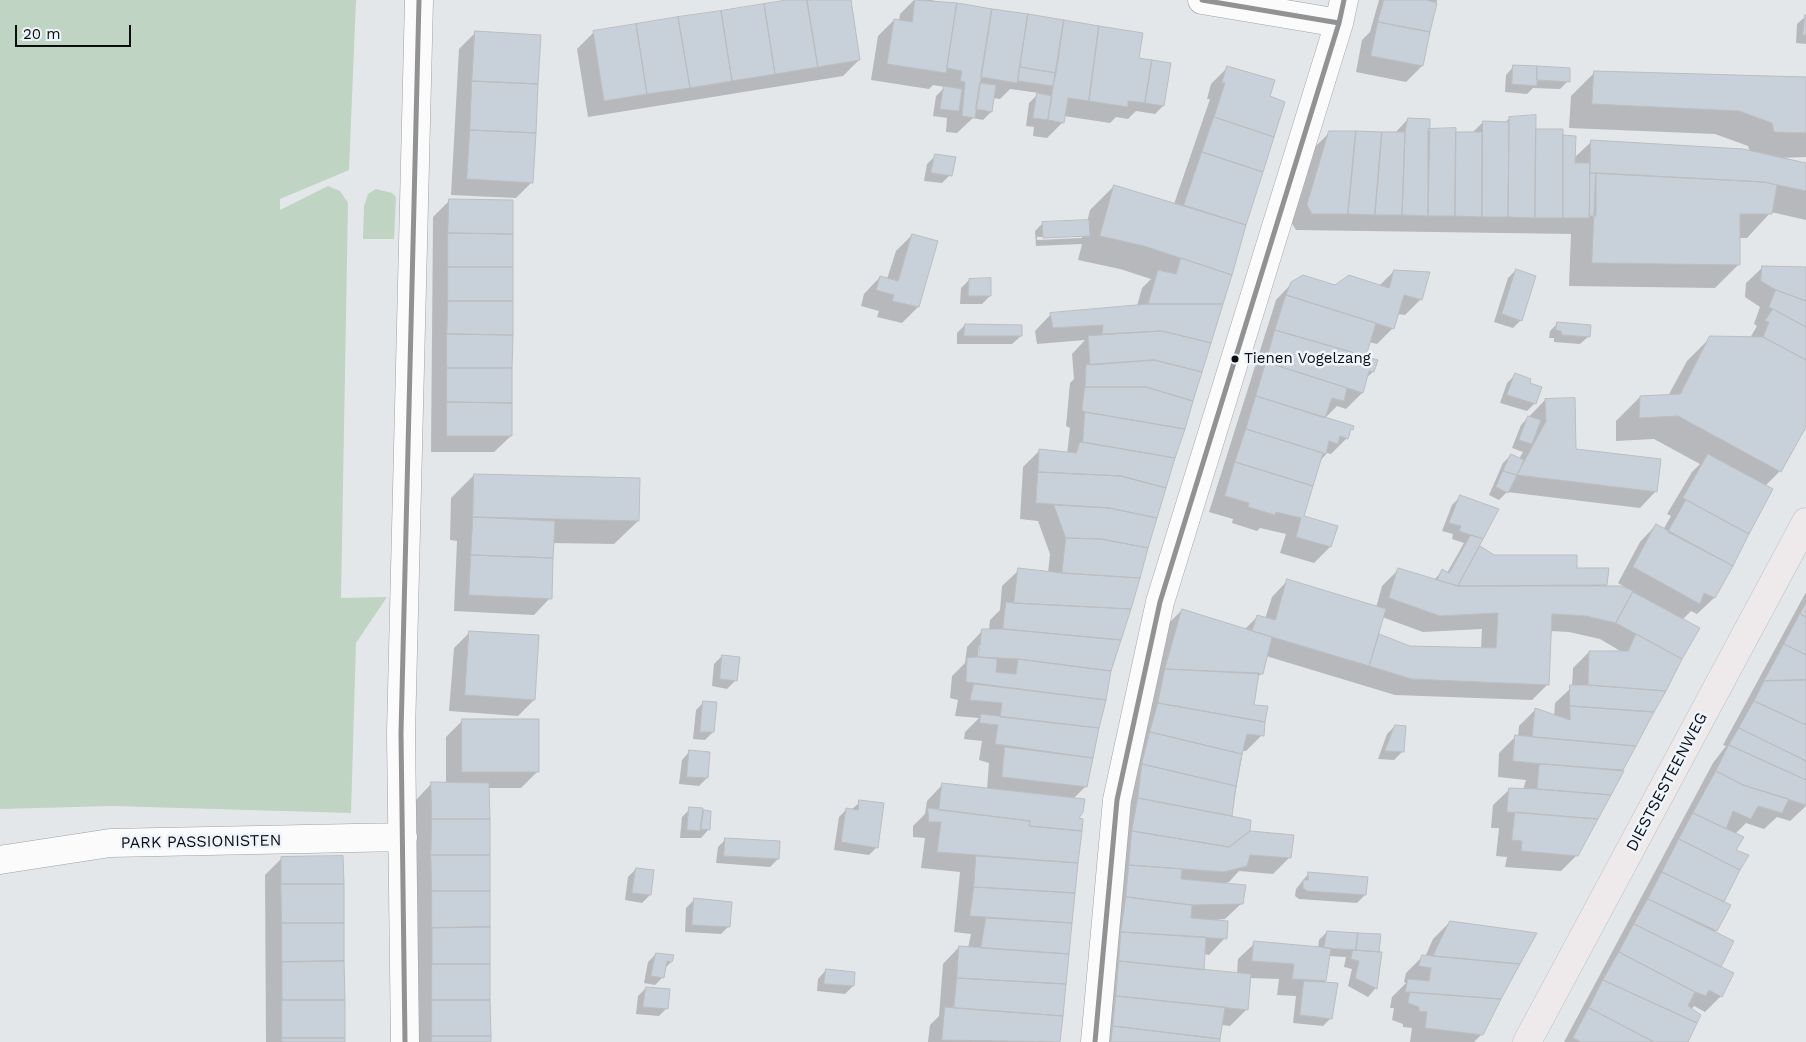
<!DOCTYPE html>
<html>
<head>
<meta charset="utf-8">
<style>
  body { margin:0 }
  #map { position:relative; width:1806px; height:1042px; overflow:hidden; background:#e4e7ea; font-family:"Work Sans",sans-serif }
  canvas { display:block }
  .scale { position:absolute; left:15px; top:25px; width:116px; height:22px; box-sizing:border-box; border:2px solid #0b0d10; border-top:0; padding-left:6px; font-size:15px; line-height:18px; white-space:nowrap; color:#0b0d10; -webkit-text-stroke:4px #edf4fb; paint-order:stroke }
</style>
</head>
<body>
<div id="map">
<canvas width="1806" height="1042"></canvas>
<div class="scale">20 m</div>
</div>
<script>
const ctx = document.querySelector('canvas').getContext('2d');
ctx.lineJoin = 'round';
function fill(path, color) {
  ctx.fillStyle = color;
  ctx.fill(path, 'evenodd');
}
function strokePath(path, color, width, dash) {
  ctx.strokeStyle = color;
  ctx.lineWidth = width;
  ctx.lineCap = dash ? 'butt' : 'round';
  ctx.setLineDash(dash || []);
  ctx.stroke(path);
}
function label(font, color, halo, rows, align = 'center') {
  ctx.font = font + ' "Work Sans",sans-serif';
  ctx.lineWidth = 5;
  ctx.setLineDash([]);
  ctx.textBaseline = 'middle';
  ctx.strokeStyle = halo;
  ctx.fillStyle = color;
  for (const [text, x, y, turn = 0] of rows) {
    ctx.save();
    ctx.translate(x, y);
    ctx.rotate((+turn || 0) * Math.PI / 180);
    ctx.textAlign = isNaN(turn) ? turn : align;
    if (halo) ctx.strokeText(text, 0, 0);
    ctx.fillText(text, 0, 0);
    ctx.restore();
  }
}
fill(new Path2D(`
  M0,0H356L349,170L280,199V210L328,186L340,191L348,203L341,598L387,597L356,643L351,813L112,806L0,809Z
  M376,189L392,193L396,197L394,239H363L364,206L368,194Z`), '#bfd4c2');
fill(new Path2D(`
  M795,0H849L859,60L843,76L588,117L577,49L594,32Z
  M914,0H930L1142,34L1138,59L1163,106L1155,114L1136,111L1128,119L1116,117L1110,123L1064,116L1063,122L1047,138L1033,136L1034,127L1026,126L1029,103L1039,93L1010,89L1000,99L993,98L991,112L983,120L973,118L957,133L946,132L947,118L933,116L936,96L945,87L933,85L929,89L871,80L878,36L894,20L899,21L900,14Z
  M1379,0H1437L1422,66L1406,82L1356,72L1362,40L1370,32Z
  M1806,16V44L1796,43L1797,24Z
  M475,33L532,182L516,198L451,195L459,49Z
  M1514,66L1568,81L1560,89L1533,88L1527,94L1505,92L1506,75Z
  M1227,68L1268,97L1245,224L1110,671L1086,786L1073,799L1077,819L1082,820L1060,1042H928L930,1025L939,1016L943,964L959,947L968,948L971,934L954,932L960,872L921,868L925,838L913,837V826L925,814L927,801L943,784L987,789L989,763L979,760L982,741L964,739L965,732L979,718L955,716L958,700L950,698L952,676L965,663L967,647L983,630H989L990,620L1000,610L1002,586L1019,570L1048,573L1050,554L1038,521L1020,519L1023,467L1039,451L1067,454L1070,428L1066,426L1070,383L1074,379L1072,354L1085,340L1037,344L1035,331L1051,314L1137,306L1142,288L1151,279L1120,269L1078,260L1082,244L1036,246L1035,231L1043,223L1087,222L1090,210L1114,186L1174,204L1210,99H1207L1211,84ZM1082,236V238L1037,240V237ZM979,645H982L980,664L977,663Z
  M1595,72L1806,79V157L1778,158L1806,164V220L1771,212L1747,238H1738V265L1715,288L1569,286L1571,234L1296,230L1291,222L1313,149L1330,132L1395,133L1408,119L1427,130L1455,133H1472L1483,122L1504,123L1510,118L1535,130H1562V136L1574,158L1592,141L1750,152L1748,146L1715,134L1569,128L1571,96Z
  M936,155L950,175L942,183L924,181L927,164Z
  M449,201L511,436L494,452H431L433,217Z
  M912,235L918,307L902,323L877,317L879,311L861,306L864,294L880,277L887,279L896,251Z
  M1763,267L1806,268V425L1780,471L1765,486L1771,489L1714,598L1697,614L1691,611L1682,620L1698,628L1577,855L1561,871L1505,867L1507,857L1496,856L1499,828H1491L1493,805L1510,789L1523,790L1526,780L1498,777L1499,753L1515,737H1518L1519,726L1535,710L1554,716L1555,703L1572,687L1573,668L1589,652H1622L1600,639L1569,632L1550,631L1548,684L1532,700L1395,695L1266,656L1262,673L1257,678L1252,706L1262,735L1246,751H1243L1231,817L1248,832L1289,858L1273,874L1239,871L1229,882L1221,884L1242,903L1225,919L1215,920L1225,938L1209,955L1204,954L1202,971L1237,974L1238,959L1255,943L1318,948L1319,940L1327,932L1381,954L1375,989L1368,997L1348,986L1352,969L1344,967L1346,957L1328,956L1325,981L1323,983L1331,1018L1323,1026L1293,1023L1296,996L1277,995L1279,979L1249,978L1247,1009L1230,1026L1222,1025L1219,1042H1098L1116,848L1166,626L1182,610L1244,630L1257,617L1265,619L1272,597L1288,580L1376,608L1382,586L1399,569L1434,580L1442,571L1447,573L1464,543L1452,539L1453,534L1442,531L1452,505L1460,497L1497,510L1476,551L1480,547L1493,556L1576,570L1607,569L1606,587H1625L1618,583L1640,542L1656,525L1663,530L1671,516L1667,514L1692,472L1700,464L1654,439L1616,441V421L1640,397L1668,396L1687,361L1711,337L1750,338L1757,326L1754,324L1760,307L1745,297L1746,283ZM1382,617L1423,632L1482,629L1481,649L1410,648L1377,634Z
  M1516,270L1521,320L1513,328L1494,322L1508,278Z
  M1394,271L1421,299L1405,315L1397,314L1393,328L1377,344L1369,342L1364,357L1373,372L1366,378L1362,393L1346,409L1337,406L1324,419L1352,427L1347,438L1331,454L1327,453L1321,460L1302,517L1336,527L1330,547L1314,563L1280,553L1286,534L1260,528L1257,531L1232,523L1233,519L1209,512L1276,300L1292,283L1335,287L1379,286Z
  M969,280L990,296L982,304H960L961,288Z
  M1558,323L1589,336L1580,344L1554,342V338H1549L1550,331Z
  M965,325L1021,336L1012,344H957V333Z
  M1515,375L1528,384L1535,403L1527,411L1500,403L1507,383Z
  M1545,400L1575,450L1656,491L1640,508L1507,492L1499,500L1489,495L1503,463L1511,455L1519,459L1523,452L1512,448L1521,425Z
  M474,475L638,521L614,544L553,543L550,598L534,615L454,611L457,541L450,540L451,498Z
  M1806,592V806L1790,821L1777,817L1764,829L1746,823L1735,834L1734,850L1722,903L1729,906L1715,932L1721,996L1705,1012L1694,1006L1691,1010L1687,1042H1564L1713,763L1726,746L1723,745Z
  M470,632L534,700L518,716L449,711L454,648Z
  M722,656L735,681L727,689L712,686L714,664Z
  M704,702L713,732L705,740L693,739L696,710Z
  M463,720L537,772L521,788H488L489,1042H416V800L432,783L446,784V737Z
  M1395,726L1402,752L1394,760L1378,759L1387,734Z
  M690,751L707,778L699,786L679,784L682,760Z
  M860,802L877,847L869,855L834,850L839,817L847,809L851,810Z
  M690,809L710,812L709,829L701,838H680L682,817Z
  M726,839L778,859L770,867L716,863L718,847Z
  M281,859L344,1042H266L265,875Z
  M636,869L650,895L642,903L625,900L628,877Z
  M1309,873L1365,895L1357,903L1299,899L1295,896L1296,889Z
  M694,900L729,926L721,934L685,932L686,908Z
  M1450,922L1482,1034L1474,1042H1410L1412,1028L1403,1027V1024L1392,1020L1394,1008H1390L1392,997L1406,983L1404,982L1406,973L1422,957H1425L1433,939Z
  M656,954L671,962L664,969L663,977L655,985L644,983L648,962Z
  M826,970L853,986L845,994L817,991L818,979Z
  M646,988L667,1008L659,1016L636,1014L638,996Z`), '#0003');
const building = new Path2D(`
  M787,0H807L818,67L775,74L764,4Z
  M807,0H851L860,60L818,67Z
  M915,0L957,3L946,73L887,64L894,19L912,22Z
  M1384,0H1426L1437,3L1430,32L1378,22Z
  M957,3L992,9L975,118L962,116L965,82L960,81L962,71L947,68Z
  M764,4L775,74L732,81L721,11Z
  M992,9L1028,14L1017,83L981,77Z
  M721,11L732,81L690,88L678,17Z
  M1028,14L1064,20L1056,73L1020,67Z
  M1805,15H1806V35H1803Z
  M678,17L690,88L647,94L636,24Z
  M1064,20L1099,26L1089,101L1068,98L1064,123L1048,120Z
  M1378,22L1430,32L1423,66L1371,56Z
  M636,24L647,94L604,101L593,31Z
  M1099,26L1143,33L1139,58L1152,60L1145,103L1128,101V107L1089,101Z
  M475,31L541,35L538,84L472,81Z
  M1152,60L1171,63L1164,106L1145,103Z
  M1513,65L1537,66V86L1512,84Z
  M1227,66L1275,80L1270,96L1285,102L1274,137L1214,117L1225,83H1222Z
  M1537,66L1570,68V82L1537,80Z
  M1020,67L1056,73L1053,86L1018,81Z
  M1594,71L1806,77V133L1774,132L1772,123L1739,111L1592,104Z
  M472,81L538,84L536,133L470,130Z
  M980,83L996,85L992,112L976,109Z
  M944,86L962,89L959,111L940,109Z
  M1037,93L1052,96L1048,120L1033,118Z
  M1536,115L1535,218L1508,217L1509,117Z
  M1214,117L1274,137L1263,172L1202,152Z
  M1408,118L1430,119L1428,216L1402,215L1405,132Z
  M1483,121L1509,122L1508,217H1482Z
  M1456,128L1455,216H1428V129Z
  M1536,129H1563V218H1535Z
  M470,130L536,133L533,183L467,179Z
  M1329,131H1356L1348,214H1312L1307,205Z
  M1356,131L1382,132L1375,215L1348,214Z
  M1382,132H1405L1402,215H1375Z
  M1456,132H1482V217L1455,216Z
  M1563,135L1576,136L1575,163H1590L1589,218H1563Z
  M1591,140L1743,149L1806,163V191L1764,182L1590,173Z
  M1202,152L1263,172L1246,225L1184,205Z
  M935,154L956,157L952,176L931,173Z
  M1590,173H1596V216H1590Z
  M1596,173L1764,182L1777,185L1772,214H1740V265L1592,263Z
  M1114,185L1246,225L1232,275L1144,246L1100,236Z
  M449,199L513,200V234L448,233Z
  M1089,220L1090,236L1043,238L1042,222Z
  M448,233L513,234V267H448Z
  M912,234L938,241L919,307L892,301L894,295L876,290L880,276L898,281Z
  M1181,258L1232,275L1223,304H1148L1158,270L1176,274Z
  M1762,266L1806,267V301L1776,290L1761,281Z
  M448,267H513V301H448Z
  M1516,269L1536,276L1522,321L1502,314Z
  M1394,270L1430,272L1422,300L1404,295L1394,329L1286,295L1291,282L1303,275L1335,285L1349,275L1389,288Z
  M991,278V296H968L969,279Z
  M1776,290L1806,301V327L1769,307Z
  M1286,295L1376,323L1366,356L1275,330Z
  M448,301H513V335L447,334Z
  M1148,304H1223L1211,343L1162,331L1102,334L1103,325L1053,328L1050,313Z
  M1773,309L1806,327V360L1763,337L1769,322L1765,321Z
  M1557,322L1591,325L1590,337L1562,335L1561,331L1556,330Z
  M965,324L1022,325V336H964Z
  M1275,330L1378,360L1374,372L1369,371L1363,393L1266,362Z
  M1162,331L1211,343L1202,372L1154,360L1090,365L1088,336Z
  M447,334L513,335L512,368H447Z
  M1710,336L1763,337L1806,360V427L1781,472L1678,416L1639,418L1640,396L1680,394Z
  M1154,360L1202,372L1193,401L1146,387H1085L1086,365Z
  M1266,362L1347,388L1344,401L1332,398L1325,418L1256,396Z
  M447,368H512V403L447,402Z
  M1515,373L1531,379L1530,383L1542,387L1536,404L1507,395Z
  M1085,387H1146L1193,401L1185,429L1085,412L1082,410Z
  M1256,396L1354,426L1353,430L1351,429L1348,439L1340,436L1338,444L1329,441L1326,454L1246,429Z
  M1575,398L1576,449L1661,459L1657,492L1517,475L1546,421L1545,399Z
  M447,402L512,403V436H447Z
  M1085,412L1185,429L1175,458L1083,442Z
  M1528,416L1541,420L1532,444L1519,440Z
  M1246,429L1323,453L1313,486L1235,462Z
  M1080,442L1175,458L1166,488L1121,476L1038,472L1039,449L1076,453Z
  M1511,454L1524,460L1517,475L1503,471Z
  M1708,454L1773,489L1749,534L1683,498Z
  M1235,462L1313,486L1304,516L1338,526L1331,547L1296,537L1301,518L1276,512L1275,515L1248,507L1249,503L1225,496Z
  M1503,471L1517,475L1508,493L1496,487Z
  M1038,472L1121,476L1166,488L1157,518L1109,508L1036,503Z
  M474,474L640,478L639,521L473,517Z
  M1460,495L1499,509L1483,539L1459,531L1461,526L1449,523Z
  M1686,500L1749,534L1733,566L1668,532Z
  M1054,505L1109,508L1157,518L1148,548L1101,539L1066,538Z
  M473,517L555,521L553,558L471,555Z
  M1656,524L1733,566L1715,598L1704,593L1700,604L1633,567Z
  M1471,535L1483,539L1458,586L1437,580L1442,569L1449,573Z
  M1066,538L1101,539L1148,548L1140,578L1062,573Z
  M1480,546L1494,555H1577V568H1609L1607,585L1458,586Z
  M471,555L553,558L552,599L469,595Z
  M1018,568L1062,573L1140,578L1131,609L1014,603Z
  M1398,568L1458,586H1622L1633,591L1616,623L1586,616L1552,614L1549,685L1411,679L1369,666L1379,634L1410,646L1496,648L1498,613L1440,616L1389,598Z
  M1287,579L1386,609L1369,666L1252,631L1257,615L1275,620Z
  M1633,592L1700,628L1682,659L1616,623Z
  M1006,602L1014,603L1131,609L1121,640L1003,629Z
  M1806,603V617L1800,614Z
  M1182,609L1272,637L1263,674L1165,669Z
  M1800,614L1806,617V655L1784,644Z
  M982,629H1003L1121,640L1111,671L1018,659L979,657Z
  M469,631L539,635L535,700L465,695Z
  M1636,634L1682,659L1666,691L1588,685L1589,651H1628Z
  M1784,644L1806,655V680L1764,681Z
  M722,655L740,657L737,681L720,679Z
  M979,657L997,659L996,672L1016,674L1018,659L1111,671L1106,700L966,682L967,658Z
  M1165,669L1259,673L1254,705L1268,706L1265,722L1158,703Z
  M1806,680V725L1754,701L1764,681Z
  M974,684L1106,700L1099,728L1000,717L1002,703L970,700Z
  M1570,685H1588L1666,691L1654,712L1570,706Z
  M703,701L717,702L714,732H700Z
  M1754,701L1806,725V761L1739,728Z
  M1158,703L1265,722L1264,736L1247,734L1242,754L1150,732Z
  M1570,706L1654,712L1636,746L1532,737L1535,708L1570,720Z
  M981,714L1099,728L1093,758L995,744L998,725L980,723Z
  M462,719H539V772H462Z
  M1395,725L1406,726L1404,752L1385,751Z
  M1739,728L1806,761V780L1729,745Z
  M1150,732L1242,754L1236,786L1142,764Z
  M1515,735L1536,737L1636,746L1623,770L1543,764L1513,761Z
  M1729,745L1806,780V805L1743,785L1716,771Z
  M1005,747L1093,758L1087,787L1002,777Z
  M689,750L710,752L708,778L687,777Z
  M1142,764L1236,786L1232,816L1138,798Z
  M1543,764L1624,771L1611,795L1537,789L1539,765Z
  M1716,771L1743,785L1789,799L1782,813L1758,806L1751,819L1733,811L1726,829L1693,813Z
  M431,782L489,783L490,819H432Z
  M942,783L1085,799L1083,812L1079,818L1083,819L1082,831L1029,826L1030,821L939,810Z
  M1509,788L1537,789L1611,795L1598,819L1507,812Z
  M1138,798L1251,820L1250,831L1229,847L1132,831Z
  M859,800L884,803L878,848L841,842L846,808L858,810Z
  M689,807L703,808L700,831L687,830Z
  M928,808L1030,821L1029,826L1082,831L1078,863L937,852L941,822H929Z
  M704,810L711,811L710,830L701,829Z
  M1515,812L1598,819L1578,856L1521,851L1522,841L1512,840Z
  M1693,813L1744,837L1736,850L1749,855L1740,870L1679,839Z
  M432,819H490V855H431Z
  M1132,831L1229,847L1250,831L1294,835L1291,858L1250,855L1247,866L1224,872L1129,865Z
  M725,838L780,841L779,859L724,856Z
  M1679,839L1740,870L1724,902L1662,872Z
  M431,855H490V891H432Z
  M343,856L344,884H281V857Z
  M976,856L1078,863L1075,893L974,887Z
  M1129,865L1182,869L1181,879L1246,885L1243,904L1192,905L1126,897Z
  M636,868L654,870L651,895L632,893Z
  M1308,872L1368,877L1366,895L1307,891L1303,888V880H1308Z
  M1662,872L1731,905L1717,931L1648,899Z
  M281,884H344V923H282Z
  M974,887L1075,893L1072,923L970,916Z
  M432,891H490V927L432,928Z
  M1126,897L1192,905L1191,918L1228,921L1227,939L1121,932Z
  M694,898L732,902L730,927L692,925Z
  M1648,899L1734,941L1721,967L1634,924Z
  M986,918L1072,923L1069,954L981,948Z
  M1450,921L1537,933L1520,964L1433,956Z
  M282,923H344V961L282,962Z
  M1634,924L1734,973L1722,997L1709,990L1706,996L1695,992L1619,952Z
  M490,927V964H432V928Z
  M1327,931L1358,933L1356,950L1324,948Z
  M1121,932L1206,937L1204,970L1119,961Z
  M1358,933L1381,934L1379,952L1356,950Z
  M1254,941L1331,948L1326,981L1292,979L1294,964L1252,961Z
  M959,946L1069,954L1066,984L957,978Z
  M1353,950L1382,952L1377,989L1355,978L1359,961L1351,959Z
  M1619,952L1695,992L1688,1006L1701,1015L1697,1023L1603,980Z
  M656,953L674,955L672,962L667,961L664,978L651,976Z
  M1422,955L1433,956L1520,964L1501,999L1405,992L1408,979L1429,981L1431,968L1419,966Z
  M344,961L345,1000H282V962Z
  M1119,961L1251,974L1248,1010L1116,996Z
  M432,964H490V1000H432Z
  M826,969L855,972L854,986L824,984Z
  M957,978L1066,984L1063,1016L954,1008Z
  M1603,980L1697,1023L1688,1042H1654L1589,1008Z
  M1304,981L1338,983L1332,1019L1300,1015Z
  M646,987L670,989L668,1009L643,1007Z
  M1410,992L1501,999L1483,1035L1425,1028L1427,1012L1419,1011V1007L1408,1003Z
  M1116,996L1225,1007L1220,1039L1113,1026Z
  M282,1000H345V1038H282Z
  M432,1000H490L491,1036H432Z
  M945,1007L1063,1016L1060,1042L942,1040Z
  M1589,1008L1654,1042H1581L1573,1038Z
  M1113,1026L1220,1039V1042H1111Z
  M432,1036H491V1042H432Z
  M282,1038H345V1042H282Z`);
fill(building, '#c8d1d9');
strokePath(building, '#bbbdc0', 1);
const minor = new Path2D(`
  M1202,0L1339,23
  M0,860L110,843L403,837
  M405,1042L401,733L419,0
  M1095,1042L1117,800L1160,602L1339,23L1344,0`);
const major = new Path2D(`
  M1527,1042L1806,522`);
strokePath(minor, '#9fa1a4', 29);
strokePath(major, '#c0c1c3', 29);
strokePath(minor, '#fbfbfc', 28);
strokePath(major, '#eee9ea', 28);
strokePath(new Path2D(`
  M1202,0L1339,23
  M405,1042L401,733L419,0
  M1095,1042L1117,800L1160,602L1339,23L1344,0`), '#919293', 5);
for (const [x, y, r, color] of [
  [1235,359,4.5,"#0b0d10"]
]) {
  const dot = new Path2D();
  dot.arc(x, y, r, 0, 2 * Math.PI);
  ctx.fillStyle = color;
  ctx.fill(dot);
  strokePath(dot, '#edf4fb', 2);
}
label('15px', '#0b0d10', '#edf4fb', [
  ["Tienen Vogelzang",1244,359]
], 'left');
label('16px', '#0b0d10', '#edf4fb', [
  ["DIESTSESTEENWEG",1667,782,-62],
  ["PARK PASSIONISTEN",201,842,-1]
]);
</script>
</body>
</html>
